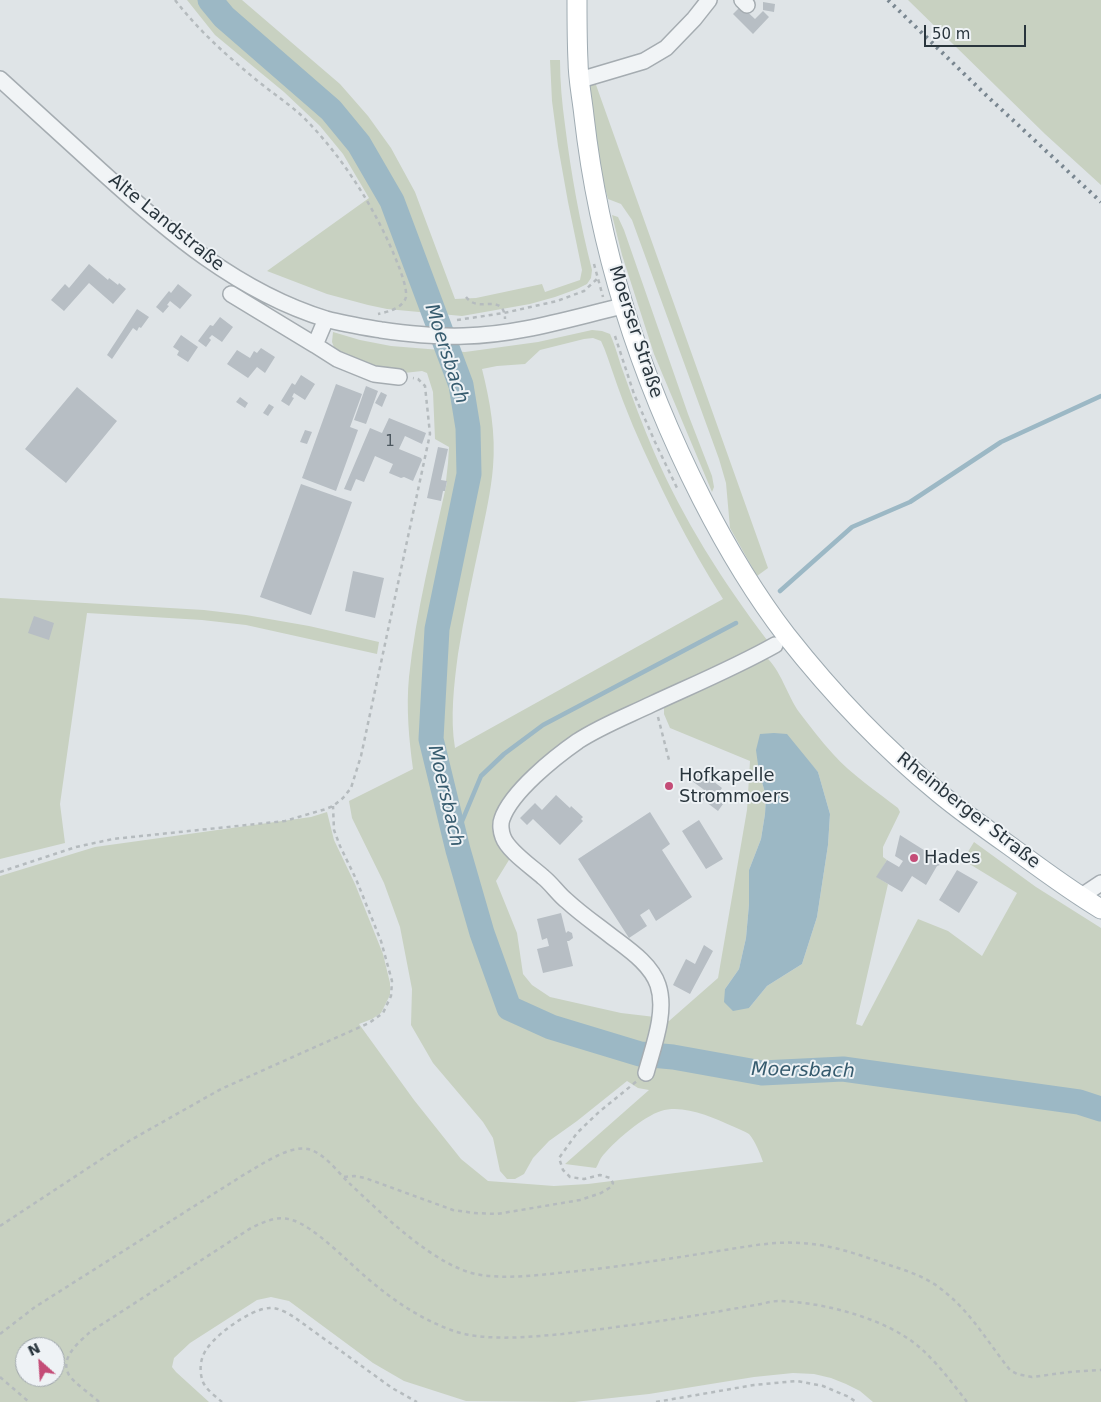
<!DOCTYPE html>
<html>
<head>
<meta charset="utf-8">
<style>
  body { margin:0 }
  #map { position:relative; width:1101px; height:1402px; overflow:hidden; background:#dfe4e7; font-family:"DejaVu Sans",sans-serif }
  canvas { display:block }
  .north { position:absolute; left:15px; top:1337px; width:50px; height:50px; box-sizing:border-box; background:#eef2f5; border:1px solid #9fa6ab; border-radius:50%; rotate:334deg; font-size:14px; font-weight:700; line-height:20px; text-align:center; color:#29353d }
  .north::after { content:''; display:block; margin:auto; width:18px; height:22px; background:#c44c77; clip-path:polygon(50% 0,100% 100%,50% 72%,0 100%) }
  .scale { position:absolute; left:924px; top:25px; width:102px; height:22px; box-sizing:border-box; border:2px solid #29353d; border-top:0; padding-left:6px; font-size:15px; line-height:18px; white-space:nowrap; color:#29353d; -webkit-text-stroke:4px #eef2f5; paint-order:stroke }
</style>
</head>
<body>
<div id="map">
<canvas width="1101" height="1402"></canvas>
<div class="north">N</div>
<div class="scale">50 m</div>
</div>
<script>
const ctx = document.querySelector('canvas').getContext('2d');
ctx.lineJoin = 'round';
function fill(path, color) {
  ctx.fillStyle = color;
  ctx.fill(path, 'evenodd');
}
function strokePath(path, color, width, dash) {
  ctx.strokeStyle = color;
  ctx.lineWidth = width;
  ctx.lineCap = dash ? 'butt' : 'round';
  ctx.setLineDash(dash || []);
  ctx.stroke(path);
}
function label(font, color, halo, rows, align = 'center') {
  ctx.font = font + ' "DejaVu Sans",sans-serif';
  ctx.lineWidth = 4;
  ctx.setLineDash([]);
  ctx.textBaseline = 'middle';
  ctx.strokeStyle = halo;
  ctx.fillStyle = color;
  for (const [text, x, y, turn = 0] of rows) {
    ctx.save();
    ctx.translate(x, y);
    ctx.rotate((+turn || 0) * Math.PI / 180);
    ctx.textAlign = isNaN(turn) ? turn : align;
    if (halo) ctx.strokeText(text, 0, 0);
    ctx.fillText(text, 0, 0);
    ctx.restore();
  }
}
fill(new Path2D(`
  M187,0H242L340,84L368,116L391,148L415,192L455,299L476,298L542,284L545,292L580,280L582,270L568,202L558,146L552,101L550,60H560C560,82 562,103 565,125C571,174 580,223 592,270L591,278L587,284L577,289L555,297L530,304L462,316L387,309L368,305L327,294L267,271L369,198L343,154L320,126L284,92L215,35Z
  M908,0H1101V185L1045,134Z
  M595,82L768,568L757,576L730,528L726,483L719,459L632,220L621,204L608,199L598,161L588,89L591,84Z
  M612,215L618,217L624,230L688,414L712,476L714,487L712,492L654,354L622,255Z
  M592,330L602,331L610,334C616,347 619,361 624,374C633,400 643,426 654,452C683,519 723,582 767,640L761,647L614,719L501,810L512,855L496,881L517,933L523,974L532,985L550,997L621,1013L655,1017L669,1021L718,978L747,810L750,761L670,728L664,714V707L765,656C781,670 787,695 799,712C810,726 821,741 833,754C852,775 876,791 898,808L900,812L883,847V857L887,860L877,877L888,884L856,1024L862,1026L918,919L948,931L982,956L1017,893L963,860L974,842L1036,887L1101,928V1402H873L860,1391L846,1384L831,1378L814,1374L793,1373L754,1377L649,1394L574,1402L466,1401L404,1381L373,1363L289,1301L271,1297L257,1300L190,1343L174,1358L172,1367L176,1372L209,1402H0V876L95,847L311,817L327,812L334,840L355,884L383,954L390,983V995L381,1013L372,1019L359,1024L414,1100L461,1159L488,1181L554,1186L588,1184L763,1162C760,1153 755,1141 749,1134C744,1131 737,1128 732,1126C712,1117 683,1104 661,1111C644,1116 612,1143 601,1158C599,1161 598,1165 596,1168L565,1164L649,1090L638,1088L627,1081L577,1121L549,1141L533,1158L524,1174L515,1179H507L500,1171L493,1138L483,1122L433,1063L411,1025L412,989L400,927L384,883L352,818L349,801L413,769C409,739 406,708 409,677C416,612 433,545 447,482L446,481L448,463L449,447L435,439L433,392L427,373L422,371L404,373L366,367L335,350L332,342L333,332L360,340L391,346L465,352L538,342ZM593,338L601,341C606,351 609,362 613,373C619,391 626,409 633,426C659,486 688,544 723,599L455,748C450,718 454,684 458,654C464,616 472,579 480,542C485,517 491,492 493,467C496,434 490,401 482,369L497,366L525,364L540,350L584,339ZM805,758L818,772L830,814L828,845L817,917L802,964L767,986L749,1008L725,989L739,969L746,938L749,904V870L761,839L765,814L766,796L759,772ZM25,1347H55V1377H25Z
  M0,598L204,610L246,615L309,626L379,642L377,654L246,625L202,620L87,613L60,804L65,843L0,859Z`), '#c8d1c1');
fill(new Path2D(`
  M774,733L787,734L818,772L830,814L828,845L817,917L802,964L767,986L749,1008L733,1011L724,1002L725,989L739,969L746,938L749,904V870L761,839L765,814L766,796L759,772L756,750L760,734Z`), '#9cb8c5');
strokePath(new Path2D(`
  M780,591L852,527L910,502L1001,442L1101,396
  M455,838L481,776L504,754L543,725L736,623`), '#9cb8c5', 4.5);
strokePath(new Path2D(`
  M210,0L224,17L331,110L359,144L392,201L461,385L468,428L469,474L437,629L431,739L458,850L482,933L509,1008L551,1027L640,1054L673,1057L762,1073L843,1069L1079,1102L1101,1109`), '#9cb8c5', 25);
fill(new Path2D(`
  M763,2L775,4L774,12L763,10Z
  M741,6L755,19L763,11L769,17L753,34L733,14Z
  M89,264L108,280L109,278L118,285L119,283L126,289L113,304L89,283L64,311L51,300L65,284L69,288Z
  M178,284L192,295L180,309L170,301L167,305L169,306L163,313L156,307L169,291L171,293Z
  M137,309L149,317L141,328L139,327L137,331L133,328L112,359L107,355Z
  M220,317L233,327L222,342L212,335L209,338L211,340L206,347L198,341L210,325L213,326Z
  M181,335L198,347L188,362L177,355L179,351L173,347Z
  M261,348L275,357L265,373L257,367L248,378L227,364L237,350L250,358L254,351L257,353Z
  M301,375L315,384L305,400L294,393L292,397L294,398L289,406L281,401L292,383L295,385Z
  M336,384L362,394L350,427L358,430L336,491L302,478Z
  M366,386L378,391L366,424L354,420Z
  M77,387L117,421L66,483L25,449Z
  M381,392L387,395L382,407L375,403Z
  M240,397L248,403L245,408L236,402Z
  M269,404L274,407L268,416L263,413Z
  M389,418L426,433L422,444L405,436L399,449L421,458L422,460L413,481L404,477L401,478L389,473L393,464L375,456L364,482L356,479L351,491L344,489L370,428L382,433Z
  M305,430L312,432L307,444L300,442Z
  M438,447L448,449L441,480L447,481L445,491H443L441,501L427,498Z
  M301,484L352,502L311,615L260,597Z
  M353,571L384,578L375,618L345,611Z
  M34,616L54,623L49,640L28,633Z
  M700,771L722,788L715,798L723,804L718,811L702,799L707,792L692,781Z
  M556,795L570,808L571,806L583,817L581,819L583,821L560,845L533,819L527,825L520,818L535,803L542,810Z
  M650,812L670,844L662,850L692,897L656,921L649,909L640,915L647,926L629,938L578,859Z
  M699,820L723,859L706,869L682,831Z
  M900,835L927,852L926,853L936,859L940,858L942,862L940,865L937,866L926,885L912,876L902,892L876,877L887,860L899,867L903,861L895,856Z
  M957,870L978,882L959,913L939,900Z
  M561,913L566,933L568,931L572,933L573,938L569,941H567L573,966L543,973L537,949L549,946L547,938L542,940L537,919Z
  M704,945L713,951L690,994L673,985L686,959L695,964Z`), '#b7bec4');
const minor = new Path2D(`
  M742,0L747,5
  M0,79C34,110 67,140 101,171C167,231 238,292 326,319C344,324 363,327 381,330C409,334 436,337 464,336C518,335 571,318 623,306
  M580,80L644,61L666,48L694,19L709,0
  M231,294L315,345
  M326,319L315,345L337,359L374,374L399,377
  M1080,897L1101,883
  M646,1073C653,1047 667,1012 658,985C651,964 628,949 611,936C597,925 581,914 567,901C558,894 552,884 543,877C532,867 508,851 503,837C501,832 500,824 502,819C511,792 555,757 578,741C601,726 627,716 652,704C693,685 736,667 775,645`);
const major = new Path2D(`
  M577,0C577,20 577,41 578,61C578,79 582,97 584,116C599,249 641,379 702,499C726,546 753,592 786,635C830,691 884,748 939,793C962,812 986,829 1010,846C1040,868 1069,890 1101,909`);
strokePath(minor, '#a5acb1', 18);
strokePath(major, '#9fabb2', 21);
strokePath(new Path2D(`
  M175,0C199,31 228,57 259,82C276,96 294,107 309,123C347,163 379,215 399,267C402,275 407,289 406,297C403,308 388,312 378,314
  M594,264L603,297
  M466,297C477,311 491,299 501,307C504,310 505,315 505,319
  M457,320L504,313L557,301L584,291L597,279
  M615,336L634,394L655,442L678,490
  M658,717L669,760
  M0,872L76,847L113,839L285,821L326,809L333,806L343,798L351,788L361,756L430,434L425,386L418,379L413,378
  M344,1177L354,1176L365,1178L453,1210L474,1213L497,1214L580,1200L601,1193L611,1187L613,1183L610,1178L600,1175L584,1179L570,1177L563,1170L559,1158L577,1133L599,1112L637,1081
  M0,1226L129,1141L221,1089L369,1023L383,1013L391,996L392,981L381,941L356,879L340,846L334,830L333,806
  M0,1334L35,1307L245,1174C261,1165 289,1145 308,1149C324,1153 337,1171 348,1182C380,1212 437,1269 481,1275C510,1279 539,1275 568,1272C618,1267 668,1259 718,1251C745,1247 773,1241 800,1243C828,1244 854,1253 880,1262C904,1270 927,1276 946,1293C972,1314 989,1344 1010,1370L1017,1374L1032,1377L1070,1372L1101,1370
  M0,1377L29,1402
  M99,1402C92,1395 74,1383 69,1375C59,1358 79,1342 90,1332L251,1228C264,1222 277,1215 292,1220C314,1226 349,1263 367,1278C394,1301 419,1318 451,1330C483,1342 529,1337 562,1334C610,1328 657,1322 704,1314C721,1311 738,1308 755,1305C763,1304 771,1301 779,1301C818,1302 871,1315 904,1336C928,1350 950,1380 967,1402
  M222,1402C215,1396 204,1388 202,1379C200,1372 200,1363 203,1356C209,1338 250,1309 269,1308C278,1307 287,1313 294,1317L392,1388L417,1402
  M656,1402L754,1385L797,1381L823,1386L849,1397L856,1402`), '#b5bbbe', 2.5, [4, 4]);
strokePath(minor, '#f1f4f6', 15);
strokePath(major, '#fff', 19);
strokePath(new Path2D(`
  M888,0L988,97L1101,202`), '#798690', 4, [2.5, 5]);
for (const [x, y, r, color] of [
  [669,786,5,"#c44c77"],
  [914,858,5,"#c44c77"]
]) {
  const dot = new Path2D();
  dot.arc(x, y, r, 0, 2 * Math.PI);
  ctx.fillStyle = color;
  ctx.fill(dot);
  strokePath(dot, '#eef2f5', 2);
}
label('15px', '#4c575f', null, [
  ["1",390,442]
]);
label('18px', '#29353d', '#eef2f5', [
  ["Alte Landstraße",166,223,39],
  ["Moerser Straße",635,332,72],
  ["Rheinberger Straße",968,811,38]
]);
label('18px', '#29353d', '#eef2f5', [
  ["Hofkapelle",679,776],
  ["Strommoers",679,797],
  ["Hades",924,858]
], 'left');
label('italic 19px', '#365b6e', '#eef2f5', [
  ["Moersbach",446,354,72],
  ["Moersbach",445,796,77],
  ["Moersbach",803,1071,1]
]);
</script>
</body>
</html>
